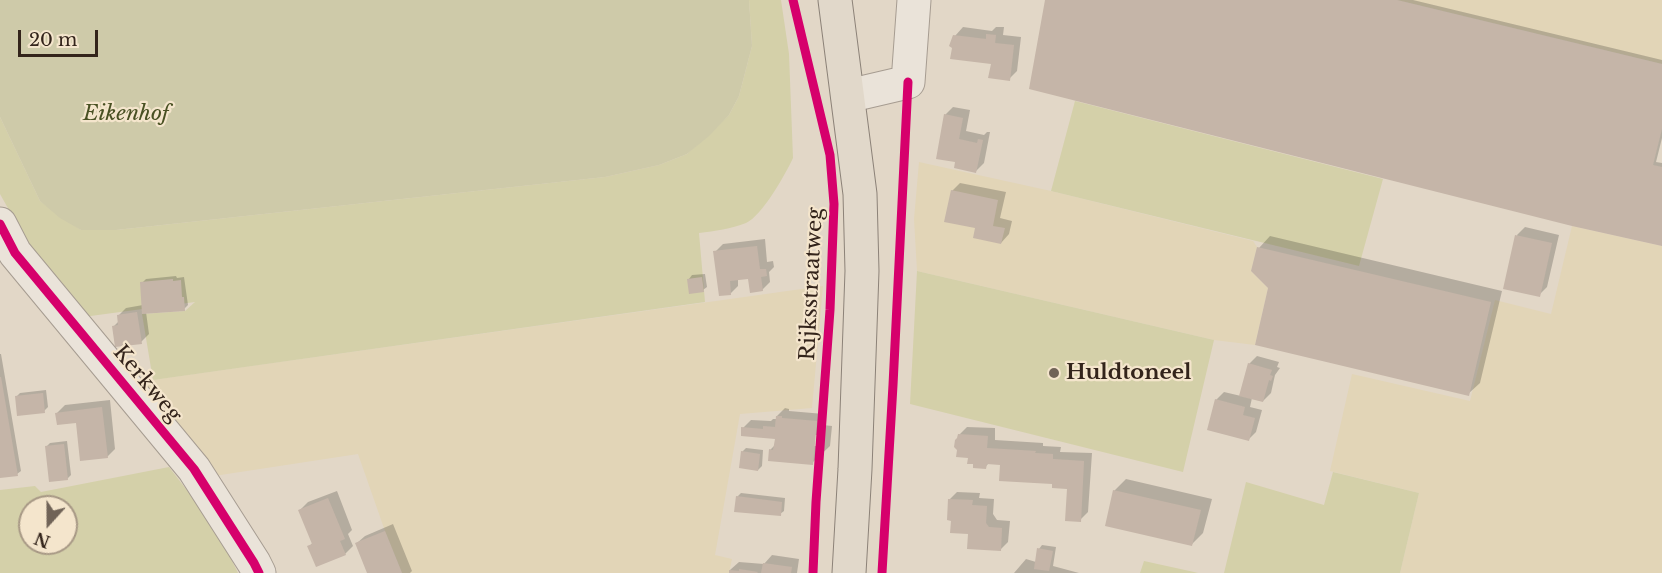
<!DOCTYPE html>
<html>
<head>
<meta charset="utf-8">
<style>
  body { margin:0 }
  #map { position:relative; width:1662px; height:573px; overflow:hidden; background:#e2d7c7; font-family:"Libre Baskerville",serif }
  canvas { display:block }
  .north { position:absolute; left:18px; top:495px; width:60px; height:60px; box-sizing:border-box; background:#f4e5cc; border:2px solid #a79885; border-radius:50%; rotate:201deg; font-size:16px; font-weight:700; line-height:24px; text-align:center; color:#33241b }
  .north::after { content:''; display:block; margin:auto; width:21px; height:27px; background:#706357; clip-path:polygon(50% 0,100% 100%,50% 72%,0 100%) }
  .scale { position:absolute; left:18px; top:30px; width:80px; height:27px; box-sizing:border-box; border:3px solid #33241b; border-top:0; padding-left:8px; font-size:18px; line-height:21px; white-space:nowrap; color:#33241b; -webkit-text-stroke:4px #f4e5cc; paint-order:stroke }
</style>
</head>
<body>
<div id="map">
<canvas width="1662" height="573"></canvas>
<div class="north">N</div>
<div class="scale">20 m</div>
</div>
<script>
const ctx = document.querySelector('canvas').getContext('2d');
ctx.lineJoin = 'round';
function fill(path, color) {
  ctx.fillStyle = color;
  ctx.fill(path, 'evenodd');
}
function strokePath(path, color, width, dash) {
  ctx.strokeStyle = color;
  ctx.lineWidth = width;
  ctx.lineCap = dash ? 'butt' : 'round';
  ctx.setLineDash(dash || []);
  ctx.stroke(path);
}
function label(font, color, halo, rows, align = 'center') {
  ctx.font = font + ' "Libre Baskerville",serif';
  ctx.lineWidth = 4.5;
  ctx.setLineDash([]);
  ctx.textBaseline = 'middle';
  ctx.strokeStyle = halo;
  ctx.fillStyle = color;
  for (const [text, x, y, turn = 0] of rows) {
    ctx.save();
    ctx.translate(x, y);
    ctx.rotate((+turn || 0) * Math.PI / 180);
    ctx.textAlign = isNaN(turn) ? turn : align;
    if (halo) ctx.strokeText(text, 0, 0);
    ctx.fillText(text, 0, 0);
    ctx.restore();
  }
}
fill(new Path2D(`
  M1397,0H1662V64Z
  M919,162L1051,191L1253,241L1257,247L1251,271L1268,288L1255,345L1214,340L917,271L914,219Z
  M1572,226L1662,246V573H1400L1419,493L1330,471L1352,374L1470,401L1495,300L1551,314Z
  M823,286L812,408L740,414L715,555L732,559L729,573H402L385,531L358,454L214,476L137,382Z`), '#e2d5b7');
fill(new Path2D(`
  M749,0H781L789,54L793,158C785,175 762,216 746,223C731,229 715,231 699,233L705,302L153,380L142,314L185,311L195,302L83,317L37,260L0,194V117L40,201L81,230H116L605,177L659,165L687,154L729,115L739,96L752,46Z
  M1075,101L1383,179L1359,266L1051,191Z
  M917,271L1214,340L1183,472L910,404Z
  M169,467L216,528L238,573H0V490L35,486L41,492ZM30,507H66V543H30Z
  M1333,472L1419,493L1400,573H1224L1246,482L1324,505Z
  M1144,561L1194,572L1198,573H1140Z`), '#d4d0a9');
fill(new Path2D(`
  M0,0H749L752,46L739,96L729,115L709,136L687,154L659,165L605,177L116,230H81L60,218L40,201L0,117Z`), '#cecaa9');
fill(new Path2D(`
  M1046,0H1413L1662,60V138L1656,162L1662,163V245Z
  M963,27L992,31L996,27H1004L1003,35L1021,37L1017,71L1009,79L992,62L955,36Z
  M953,107L970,110L966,131L984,135L987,132H990L984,163L976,171L957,161L945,115Z
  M960,183L1006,192L1000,218L1012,221L1009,234L1001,243L977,227L952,191Z
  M1525,227L1559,235L1547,287L1539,295L1517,235Z
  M1270,236L1502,291L1480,383L1468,394L1270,287L1259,248Z
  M765,239L767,262L773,261L774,267L769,272L770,282L762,290L750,277L738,278V286L730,294L715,252L723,244Z
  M705,274L707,287L703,290L689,279L692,275Z
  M176,276L177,278L184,277L188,305L184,309L146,312L149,334L141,342L114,326L119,321L118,316L126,308L143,305L142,283L146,279Z
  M0,354H1L21,471L17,474L0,477Z
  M1257,356L1279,362L1277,367L1280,368L1275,375L1271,393L1263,401L1252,398L1250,407L1262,410L1256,432L1248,440L1216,400L1224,392L1241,396L1249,364Z
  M46,390L48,407L44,411L16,397L20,393Z
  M110,400L115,449L107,457L77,422L57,413L65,405Z
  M785,408L789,409V411L824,414L823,425L832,426L830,446L812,463L770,450L775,445L779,438L743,428L751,420L771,421L773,419H777V416ZM814,435H817L816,446H813Z
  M967,427L995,428V440L1043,443V446L1061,447L1060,452L1092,453L1088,512L1080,520L1068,487L1002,463L990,462L985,467L969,457L959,435Z
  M67,441L71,475L67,479L46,447L50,443Z
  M746,448L763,450L762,466L758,470L742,452Z
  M1126,479L1212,499L1203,533L1192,544L1114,491Z
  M337,491L352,530L348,534L353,546L345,554L309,547L313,542L300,510L308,502Z
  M957,492L980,493L979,498L994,499L993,514L997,520L1010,521L1008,542L1000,550L969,532L952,519L949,500Z
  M741,493L785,498L784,511L780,514L737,497Z
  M393,524L412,571L410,573H369L357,543L365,536Z
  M1042,545L1056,547L1053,566L1079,573H1014L1026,559L1036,562L1039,549Z
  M772,555L799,559L797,573H730V570L739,562L764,564Z`), '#0003');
fill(new Path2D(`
  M1045,0H1397L1662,64V129L1653,165L1662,167V246L1572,226L1029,89Z
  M986,34L996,35L995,43L1014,45L1010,81L988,78L991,64L950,59L952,48L949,46L953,35L986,39Z
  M944,114L963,118L959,139L977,143L978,139L983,140L976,173L954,168L955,162L936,159Z
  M951,190L998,200L993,226L1005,228L1001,244L973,238L975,228L944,222Z
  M1515,235L1552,243L1540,297L1503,289Z
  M757,246L760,269H766L767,276L761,277L763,291L750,293L748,279L730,281L731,295L719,296L713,251Z
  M1257,247L1491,302L1469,396L1255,345L1268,288L1251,271Z
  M702,277L704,292L689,294L687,279Z
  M173,279V281L181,280L182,297H184L185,311L142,314L140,282Z
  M137,312L142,344L115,347L112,326L118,325L117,315Z
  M1248,363L1272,370L1270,375L1273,376L1271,381L1269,380L1263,402L1239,396Z
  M0,377H1L18,476L0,478Z
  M43,393L45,413L17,416L15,396Z
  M1215,399L1245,407L1243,415L1255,418L1249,441L1207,430Z
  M102,407L108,458L80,461L76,423L57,425L55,413Z
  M776,416H782V418L817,421L813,465L768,461L769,449L773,450L775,439L741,436V427L763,429V426L775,427Z
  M958,434L988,436L987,448L1036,451L1035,453L1053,454V459L1084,461L1081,522L1065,521L1067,489L1052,488V484L999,481L1000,465L987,464L986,469L973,468V464H967L968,458L956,457L957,450L954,447L955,440L957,438Z
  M64,444L68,480L49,482L45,446Z
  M741,451L760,454L758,471L739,468Z
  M1113,490L1201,510L1192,546L1105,526Z
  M736,496L782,502L781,516L734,512Z
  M328,498L345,539L340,541L346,555L316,567L307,546L312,544L298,510Z
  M948,499L973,500L972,505L987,506L986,523L989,527L1002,528L1001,551L967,549L968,534L950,533L951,521L947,520Z
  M385,531L402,573H367L355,543Z
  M1037,548L1053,551L1049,571L1034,569Z
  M763,563L792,567L791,573H761Z
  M739,569L758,572L757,573H729V570L739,571Z`), '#c5b5a8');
const minor = new Path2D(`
  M848,96L908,82L914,0
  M0,224L15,253L194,469L254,563L259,573`);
const major = new Path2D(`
  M835,0L860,194L862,271L855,469L849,573`);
strokePath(minor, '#a69c91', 35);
strokePath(major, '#8c8278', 35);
strokePath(minor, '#eae3d9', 33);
strokePath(major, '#e1d8ca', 33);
strokePath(new Path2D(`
  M793,0L830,155L834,204L830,310L816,502L813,573
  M0,224L15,253L194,469L254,563L259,573
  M882,573L893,385L908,82`), '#d6006c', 9);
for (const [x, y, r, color] of [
  [1054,373,6,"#706357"]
]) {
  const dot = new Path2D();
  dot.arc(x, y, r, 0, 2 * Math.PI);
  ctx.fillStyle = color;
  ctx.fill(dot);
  strokePath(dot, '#f4e5cc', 2);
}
label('italic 21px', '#485022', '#f4e5cc', [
  ["Eikenhof",126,114]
]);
label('21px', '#33241b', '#f4e5cc', [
  ["Rijksstraatweg",812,284,-87],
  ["Kerkweg",147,384,50]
]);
label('bold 21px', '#33241b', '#f4e5cc', [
  ["Huldtoneel",1066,373]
], 'left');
</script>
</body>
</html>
